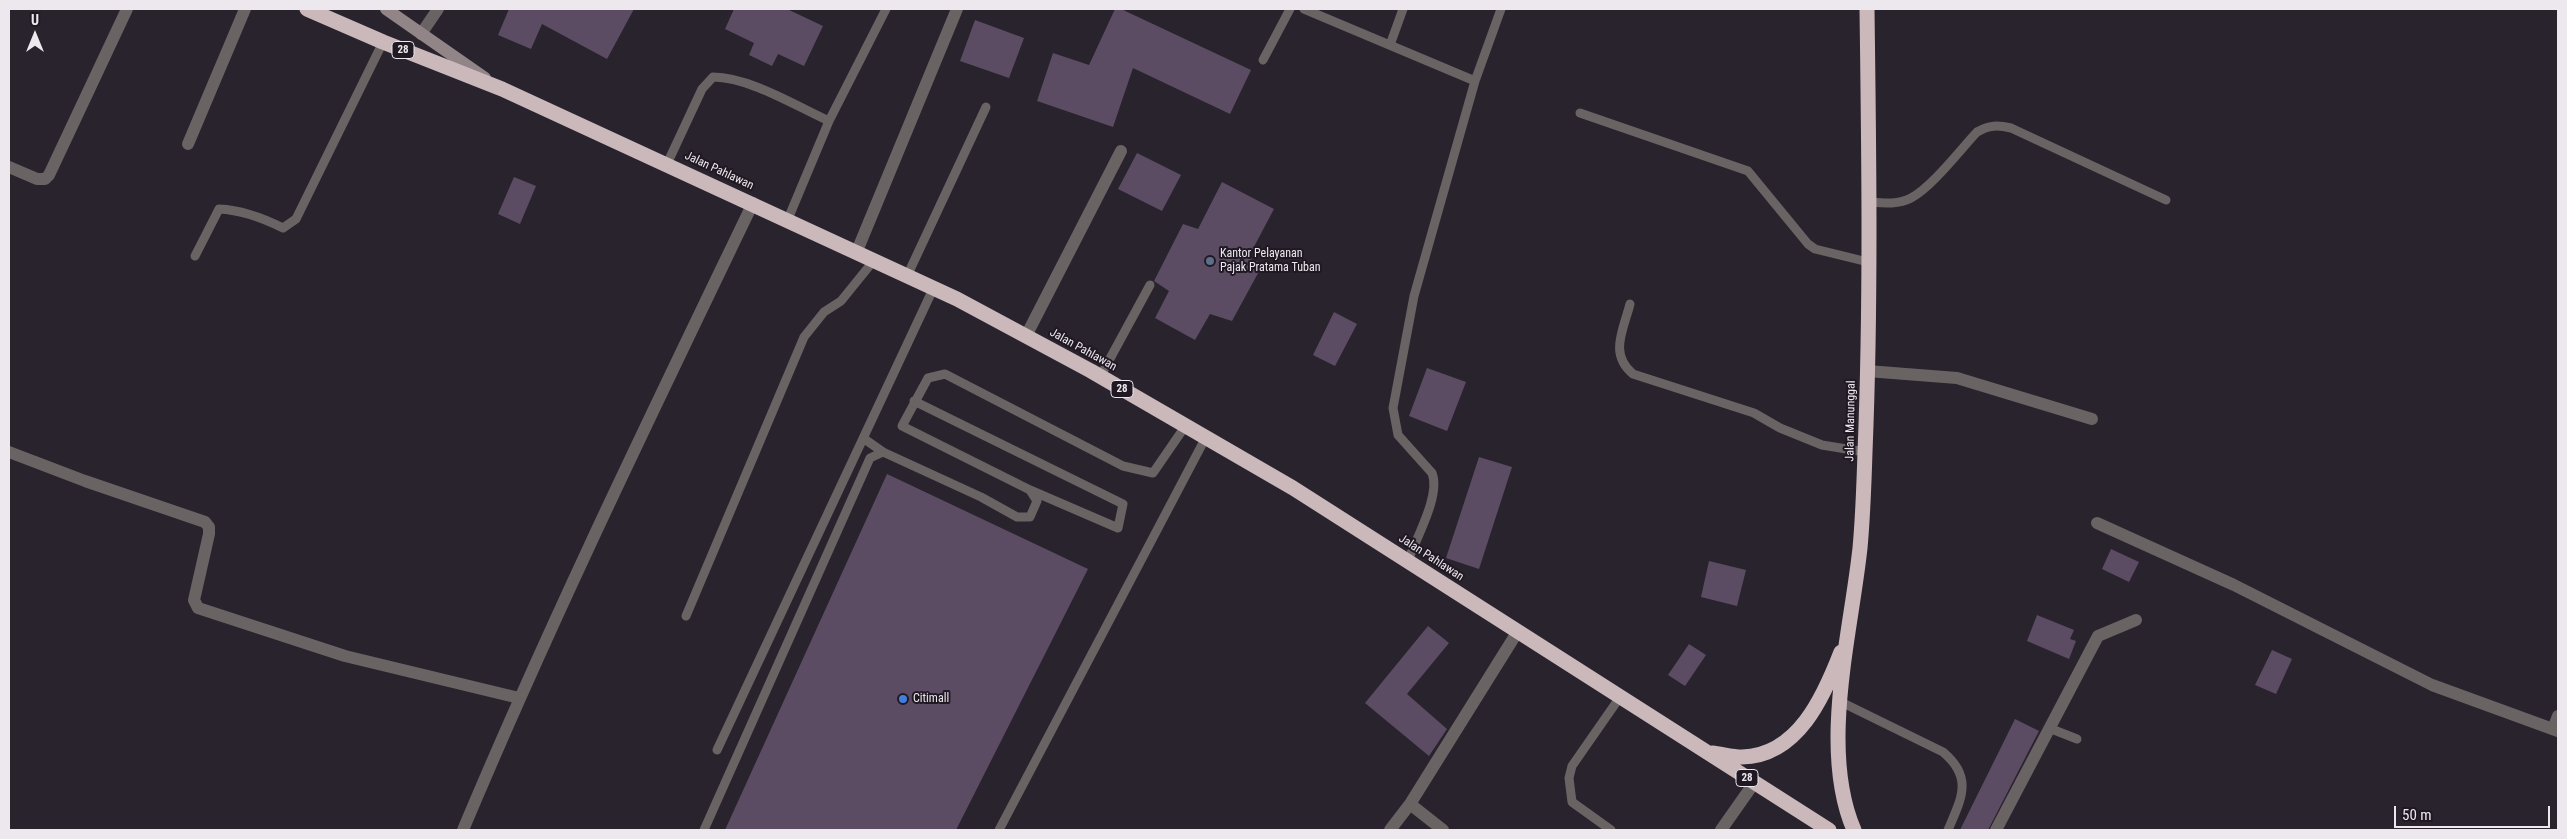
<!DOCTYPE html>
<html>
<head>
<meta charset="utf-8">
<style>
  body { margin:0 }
  #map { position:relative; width:2567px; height:839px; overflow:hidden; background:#29232d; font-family:"Roboto Condensed",sans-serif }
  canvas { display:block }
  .frame { position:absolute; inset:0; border:10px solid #ece8ee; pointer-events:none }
  .north { position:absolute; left:10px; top:10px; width:50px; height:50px; -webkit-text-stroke:4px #201923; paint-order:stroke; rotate:0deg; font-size:14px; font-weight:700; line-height:20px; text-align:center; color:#ece8ee }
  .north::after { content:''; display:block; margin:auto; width:18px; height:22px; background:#ece8ee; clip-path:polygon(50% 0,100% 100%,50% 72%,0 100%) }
  .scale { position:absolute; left:2394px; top:806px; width:156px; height:22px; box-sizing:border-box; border:2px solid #ece8ee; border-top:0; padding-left:6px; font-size:15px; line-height:18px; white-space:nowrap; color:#ece8ee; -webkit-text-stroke:4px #201923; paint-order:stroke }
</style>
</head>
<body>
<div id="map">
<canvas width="2567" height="839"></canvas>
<div class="frame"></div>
<div class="north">U</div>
<div class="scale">50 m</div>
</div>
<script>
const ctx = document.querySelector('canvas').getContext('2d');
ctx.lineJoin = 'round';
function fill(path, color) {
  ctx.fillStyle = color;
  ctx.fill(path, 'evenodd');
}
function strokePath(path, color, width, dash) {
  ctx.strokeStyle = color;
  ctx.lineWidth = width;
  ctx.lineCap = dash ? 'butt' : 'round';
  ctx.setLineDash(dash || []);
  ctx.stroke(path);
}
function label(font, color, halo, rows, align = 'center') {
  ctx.font = font + ' "Roboto Condensed",sans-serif';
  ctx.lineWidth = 4;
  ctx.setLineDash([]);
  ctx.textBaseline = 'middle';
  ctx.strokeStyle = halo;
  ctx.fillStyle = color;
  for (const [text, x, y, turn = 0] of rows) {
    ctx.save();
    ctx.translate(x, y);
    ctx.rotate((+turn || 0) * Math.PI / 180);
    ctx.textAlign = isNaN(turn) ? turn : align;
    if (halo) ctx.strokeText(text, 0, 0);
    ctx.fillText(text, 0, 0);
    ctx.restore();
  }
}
fill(new Path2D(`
  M509,9H634L607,59L542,24L531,49L498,35Z
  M734,9H787L823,26L804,66L778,54L772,66L749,55L754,43L725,29Z
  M1115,9H1121L1251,70L1230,114L1133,68L1113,127L1037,101L1053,53L1089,65Z
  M975,20L1024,38L1009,78L960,61Z
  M1137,153L1181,175L1162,211L1118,189Z
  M514,177L536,186L520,224L498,214Z
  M1222,182L1274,209L1248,258L1263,264L1232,321L1210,314L1195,340L1155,318L1169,291L1154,281L1183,224L1198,229Z
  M1334,312L1357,324L1335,366L1313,355Z
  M1427,368L1466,382L1447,431L1409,416Z
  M1479,457L1512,467L1479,569L1446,558Z
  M887,474L1088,569L956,830H725Z
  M2111,549L2139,562L2129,582L2102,569Z
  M1709,561L1746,570L1737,606L1701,597Z
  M2037,615L2074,630L2070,639L2076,641L2069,659L2027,641Z
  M1428,626L1449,643L1407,694L1447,729L1429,756L1365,703Z
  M1689,644L1706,655L1685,686L1668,675Z
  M2272,650L2292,659L2276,694L2255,685Z
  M2015,719L2039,731L1988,830H1960Z`), '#5b4c64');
strokePath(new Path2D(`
  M1304,9L1475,81
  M1390,45L1403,9
  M1263,60L1290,9
  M1580,113L1748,171L1808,244L1815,249L1868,262
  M667,164L702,89L713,77C749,77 796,106 829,121
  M1869,202C1882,203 1898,205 1911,198C1932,187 1960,150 1977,132C1989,125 1998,125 2011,128L2166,200
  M788,219L829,121L886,9
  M195,256L219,209C241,210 263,218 283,228L296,219L383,42
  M908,274L986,107
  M1630,304C1623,331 1609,354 1633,374L1754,413L1780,428L1822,445L1865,452
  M1100,377L1150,285
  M914,401L1123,504L1118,528L1030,490L902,426L928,378L945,374L1123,466L1153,473L1186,425
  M863,438L883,452
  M1408,561C1416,538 1441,495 1432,473L1398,435L1393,408L1414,296L1475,81L1501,9
  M686,616L804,337L824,312L841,301L875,259
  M1841,702L1943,752C1974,778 1961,799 1948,830
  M2049,728L2077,739
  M717,750L934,287
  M704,830L870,458L883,452L981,497L1017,517H1030L1037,501L1030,490
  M999,830L1206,437
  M1611,830L1572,802L1569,778L1572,766L1620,697`), '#6a6364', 9);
strokePath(new Path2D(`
  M421,34L438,9
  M188,144L245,9
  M9,167L37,179H45L49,175L127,9
  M857,251L957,9
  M1026,336L1121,151
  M1867,371L1957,378L2092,419
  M9,452L85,481L205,522L209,527V534L194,600L198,608L345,656L519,698
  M2097,523L2234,585L2432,685L2558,731
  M2553,729L2558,716
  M1410,804L1443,830
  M463,830C552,618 653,411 753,203
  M1390,830L1410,804L1518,631
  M1721,830L1754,783
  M1996,830L2098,636L2136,620`), '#6a6364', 12);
strokePath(new Path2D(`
  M386,9L485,78`), '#918587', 12);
strokePath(new Path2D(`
  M307,9L383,42L502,89L957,299L1091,371L1293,488L1829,830
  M1712,753C1722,754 1732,757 1742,757C1798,756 1824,696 1841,652
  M1854,830C1819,749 1851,633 1860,548C1863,516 1864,484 1865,452C1871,305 1869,156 1867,9`), '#cab8bb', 15);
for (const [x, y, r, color] of [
  [1210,261,5,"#5c6f8a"],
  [903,699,5,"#3f7fe0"]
]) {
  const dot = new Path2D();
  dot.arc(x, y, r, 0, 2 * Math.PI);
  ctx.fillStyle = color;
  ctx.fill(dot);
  strokePath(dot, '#201923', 2);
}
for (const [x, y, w] of [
  [403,50,22],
  [1122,389,22],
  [1747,778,22]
]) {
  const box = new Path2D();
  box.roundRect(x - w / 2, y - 8.5, w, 17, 4);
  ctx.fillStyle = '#201923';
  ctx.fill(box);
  strokePath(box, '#ece8ee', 1);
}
label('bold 11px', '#ece8ee', null, [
  ["28",403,50],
  ["28",1122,389],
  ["28",1747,778]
]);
label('12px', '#ece8ee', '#201923', [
  ["Jalan Pahlawan",719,171,25],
  ["Jalan Pahlawan",1083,350,29],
  ["Jalan Manunggal",1851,421,-89],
  ["Jalan Pahlawan",1431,558,33]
]);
label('12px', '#ece8ee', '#201923', [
  ["Kantor Pelayanan",1220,254],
  ["Pajak Pratama Tuban",1220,268],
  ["Citimall",913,699]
], 'left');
</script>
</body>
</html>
